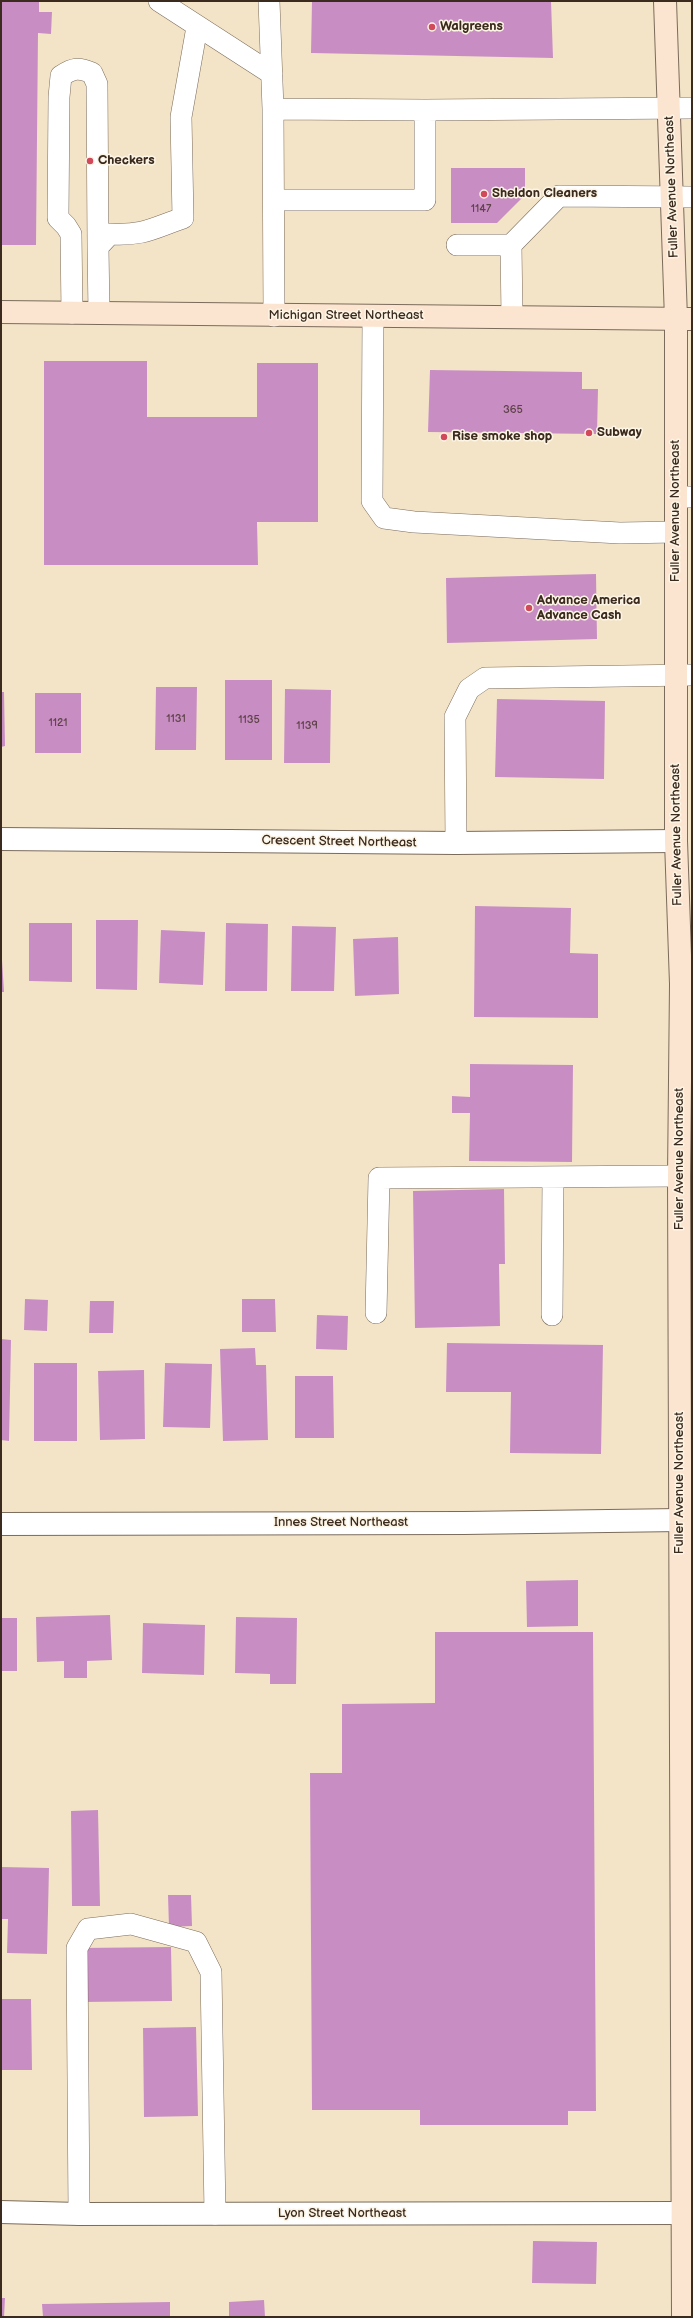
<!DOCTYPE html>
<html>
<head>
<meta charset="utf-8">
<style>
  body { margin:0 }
  #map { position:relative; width:693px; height:2318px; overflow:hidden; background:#f3e4c8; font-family:"Balsamiq Sans",sans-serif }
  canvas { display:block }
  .frame { position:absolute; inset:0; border:2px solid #3b2a1e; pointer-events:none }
</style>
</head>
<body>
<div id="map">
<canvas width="693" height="2318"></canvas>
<div class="frame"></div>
</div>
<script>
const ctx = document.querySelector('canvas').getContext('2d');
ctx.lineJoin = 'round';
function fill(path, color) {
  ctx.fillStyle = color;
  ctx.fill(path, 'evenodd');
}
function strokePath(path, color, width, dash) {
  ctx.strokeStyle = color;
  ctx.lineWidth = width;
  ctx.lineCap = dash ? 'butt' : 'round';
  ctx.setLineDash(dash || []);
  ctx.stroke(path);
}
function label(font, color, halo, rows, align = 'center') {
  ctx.font = font + ' "Balsamiq Sans",sans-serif';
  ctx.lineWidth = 3;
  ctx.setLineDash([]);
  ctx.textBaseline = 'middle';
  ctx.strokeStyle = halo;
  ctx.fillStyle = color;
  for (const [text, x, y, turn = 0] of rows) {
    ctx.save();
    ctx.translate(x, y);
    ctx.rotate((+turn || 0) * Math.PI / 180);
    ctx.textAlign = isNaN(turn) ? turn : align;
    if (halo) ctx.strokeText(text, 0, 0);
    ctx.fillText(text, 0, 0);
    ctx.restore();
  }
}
fill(new Path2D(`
  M1,1H39V12H52L51,34L38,33L36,245H1Z
  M312,1H551L553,58L311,53Z
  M451,168H525V195L497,223H451Z
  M44,361H147V417H257V363H318V522H257L258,565H44Z
  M430,370L582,372V389H598L597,434L428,432Z
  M596,574L597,639L447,643L446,578Z
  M225,680H272V760H225Z
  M156,687H197L196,750H155Z
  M285,689L331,690L330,763H284Z
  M1,692H4L5,746L1,747Z
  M35,693H81V753H35Z
  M497,699L605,701L604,779L495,777Z
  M475,906L571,908L570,953L598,954V1018L474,1017Z
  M96,920H138L137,990L96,989Z
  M29,923H72V982L29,981Z
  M226,923L268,924L267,991H225Z
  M292,926L336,927L334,991H291Z
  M161,930L205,932L203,985L159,983Z
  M398,937L399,994L355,996L353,939Z
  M1,944L4,992H1Z
  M470,1064L573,1065L572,1162L469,1161L470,1113H452V1096L470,1097Z
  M504,1189L505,1264H499L500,1326L415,1328L413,1191Z
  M25,1299L48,1300L47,1331L24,1330Z
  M242,1299H275L276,1332H242Z
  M90,1301H114L113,1333H89Z
  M317,1315L348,1316L347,1350L316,1349Z
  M1,1339L11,1340L9,1441L1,1440Z
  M447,1343L603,1345L601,1454L510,1453L511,1392H446Z
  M255,1348L256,1365H266L268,1440L223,1441L220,1349Z
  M34,1363H77V1441H34Z
  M165,1363L212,1364L210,1428L163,1427Z
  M144,1370L145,1439L100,1440L98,1371Z
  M295,1376H333L334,1438H295Z
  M578,1580V1626L527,1627L526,1581Z
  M110,1615L112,1660L87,1661V1678H64V1661L37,1662L36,1617Z
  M236,1617L297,1618L296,1684H270V1674L235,1673Z
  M1,1618H17V1671H1Z
  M143,1623L205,1625L204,1675L142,1673Z
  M435,1632H593L596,2111H568V2125H420V2110H312L310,1773H342V1704L435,1703Z
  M98,1810L100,1906H72L71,1811Z
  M1,1867L49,1868L47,1954L7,1953L8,1919H1Z
  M168,1895H191L192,1926L169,1927Z
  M171,1947L172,2001L82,2002L81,1948Z
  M1,1999H31L32,2070H1Z
  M196,2027L198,2116L144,2117L143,2028Z
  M533,2241L597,2242L596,2284L532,2283Z
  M1,2298H5L4,2317H1Z
  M264,2300L265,2317H229V2302Z
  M170,2302V2317H43L42,2304Z`), '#c88ec4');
const lane = new Path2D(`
  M159,1L272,74
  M269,1L273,109L274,316
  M273,109L425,110L692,108
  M275,200H425V110
  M457,245H511
  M72,313L71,234L66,226L58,218L59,97L61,76C73,68 79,67 92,73L97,84L98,247
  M99,313L98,247L110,234C144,236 153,228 183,218L181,117L197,27
  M373,316L372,501L384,518L414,522L620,533L676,532
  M512,317L511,245L559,196L692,197
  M676,497H692
  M456,843L455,717L469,689L485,678L692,675
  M376,1313L379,1178L679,1176
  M552,1315L553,1177
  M79,2214L77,1948L88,1929L131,1924L196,1942L211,1972L215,2214`);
const street = new Path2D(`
  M1,839L456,843L676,841
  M1,1524L464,1523L680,1520
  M1,2212L79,2214L683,2213`);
const secondary = new Path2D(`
  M665,1L676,319V841L681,984L679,1176L683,2317
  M1,312L692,319`);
strokePath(lane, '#7b6b5a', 22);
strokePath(street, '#7b6b5a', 24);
strokePath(secondary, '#7b6b5a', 24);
strokePath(lane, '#fff', 21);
strokePath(street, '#fff', 22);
strokePath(secondary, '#fce5d0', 22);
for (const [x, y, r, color] of [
  [432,27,4,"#d1495b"],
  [90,161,4,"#d1495b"],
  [484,194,4,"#d1495b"],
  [589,433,4,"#d1495b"],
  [444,437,4,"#d1495b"],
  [529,608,4,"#d1495b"]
]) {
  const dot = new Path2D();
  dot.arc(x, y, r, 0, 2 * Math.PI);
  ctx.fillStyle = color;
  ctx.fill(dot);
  strokePath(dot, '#fcf5e5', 1.5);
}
label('11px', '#5e4348', null, [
  ["1147",481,209],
  ["365",513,410],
  ["1131",176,719],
  ["1135",249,720],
  ["1121",58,723],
  ["1139",307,726]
]);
label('bold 13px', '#3b2a1e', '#fcf5e5', [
  ["Walgreens",440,27],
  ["Checkers",98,161],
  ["Sheldon Cleaners",492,194],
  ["Subway",597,433],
  ["Rise smoke shop",452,437],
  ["Advance America",537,601],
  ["Advance Cash",537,616]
], 'left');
label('13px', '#3b2a1e', '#fcf5e5', [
  ["Fuller Avenue Northeast",672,187,-92],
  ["Michigan Street Northeast",346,316],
  ["Fuller Avenue Northeast",676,511,-90],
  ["Fuller Avenue Northeast",677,835,-91],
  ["Crescent Street Northeast",339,842,1],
  ["Fuller Avenue Northeast",680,1159,-90],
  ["Fuller Avenue Northeast",680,1483,-90],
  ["Innes Street Northeast",341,1523],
  ["Lyon Street Northeast",342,2214]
]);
</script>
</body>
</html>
